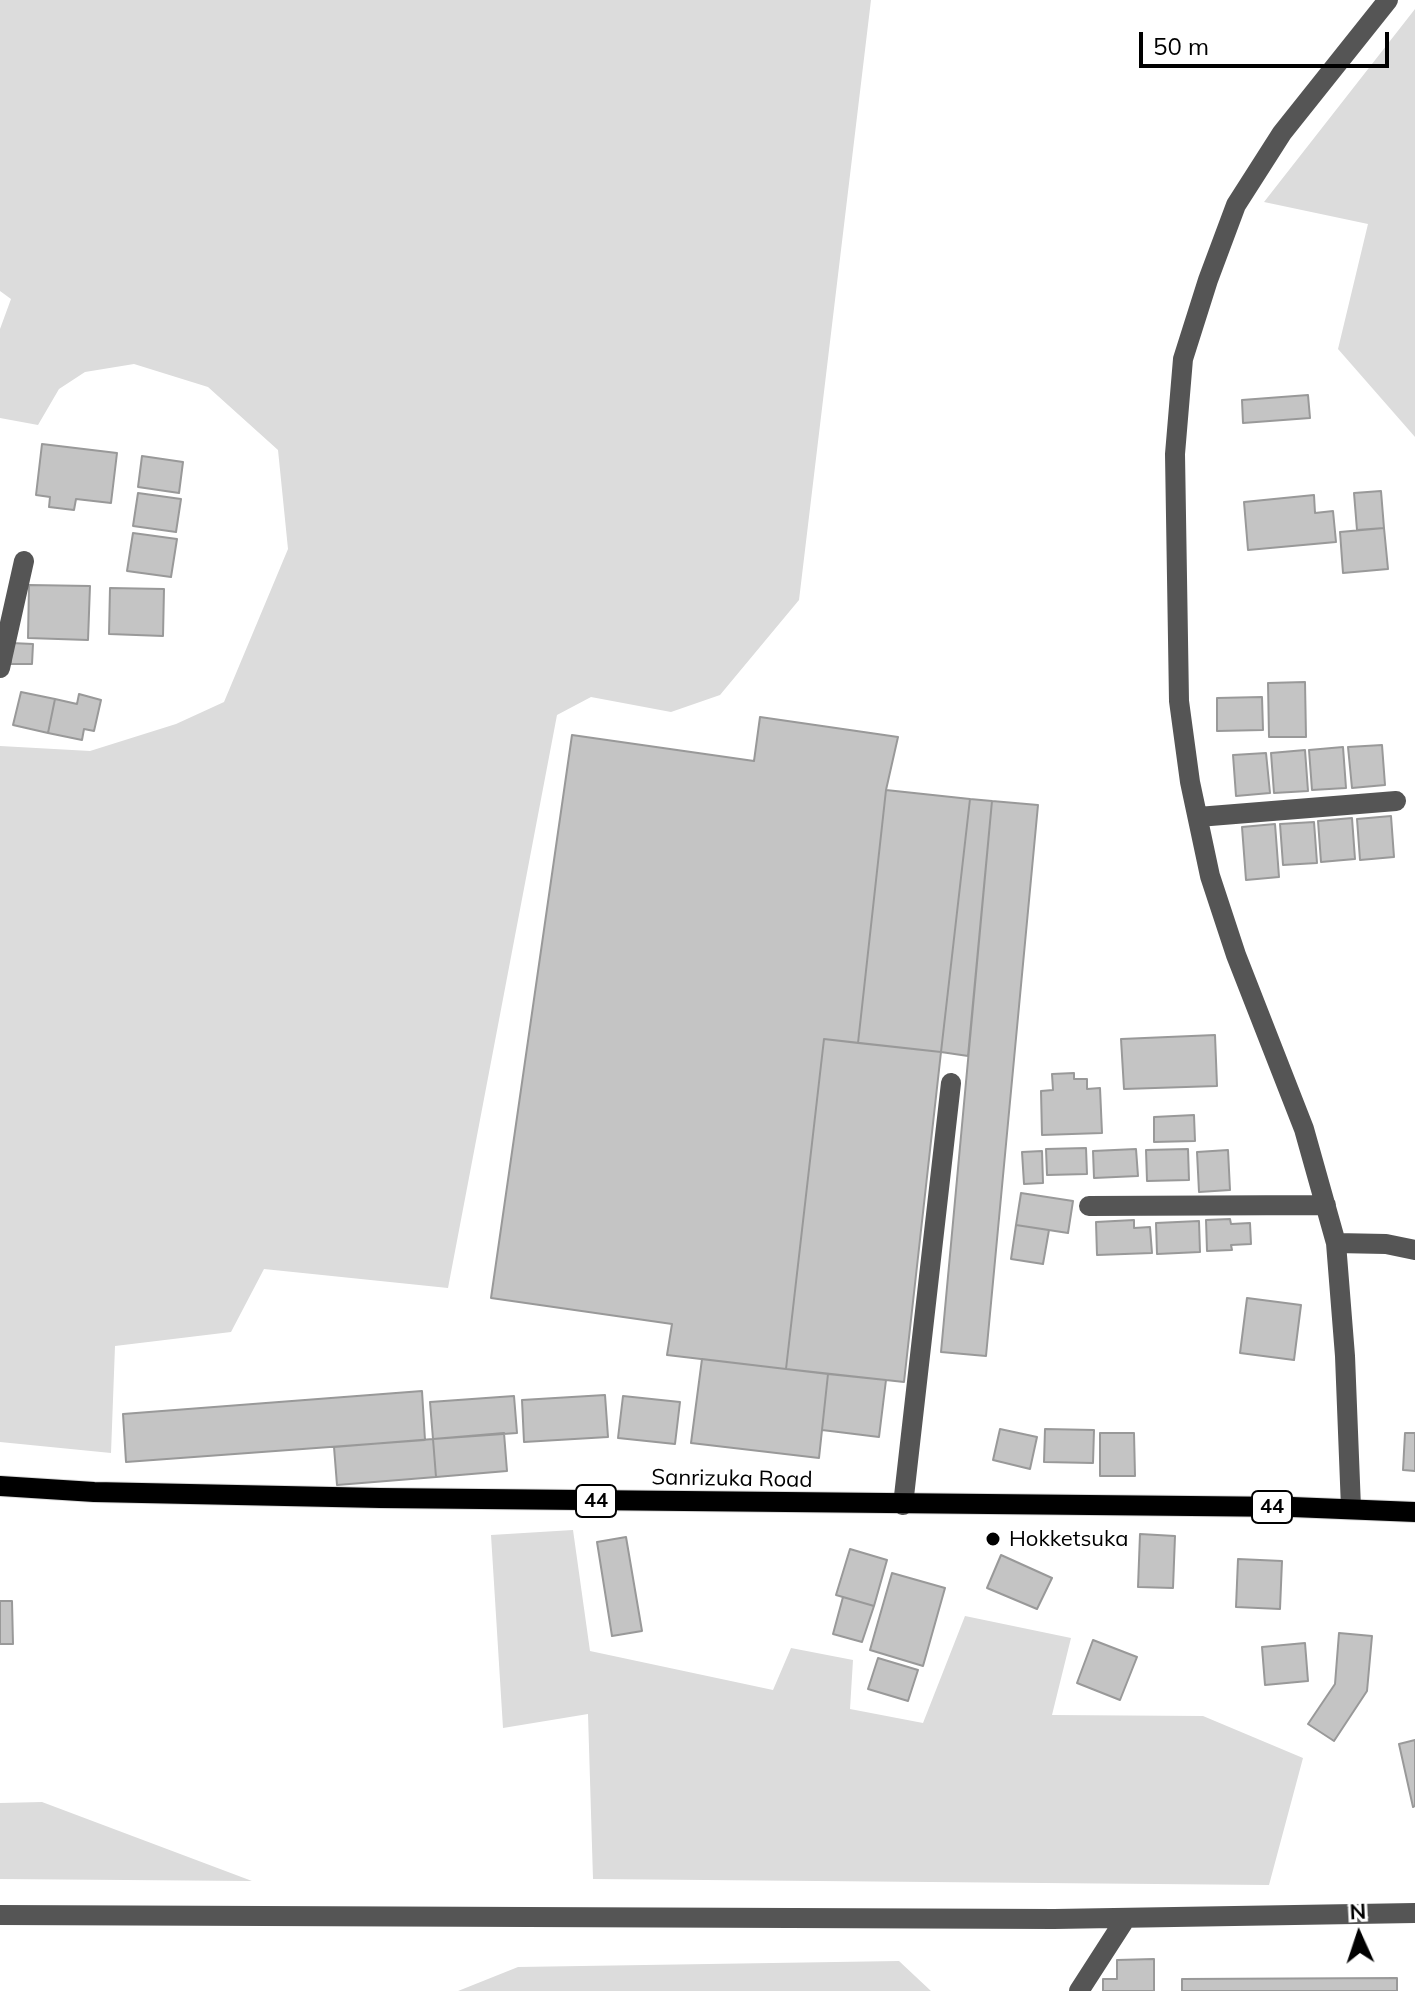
<!DOCTYPE html>
<html>
<head>
<meta charset="utf-8">
<style>
  body { margin:0 }
  #map { position:relative; width:1415px; height:1991px; overflow:hidden; background:#fff; font-family:Mulish,sans-serif }
  canvas { display:block }
  .north { position:absolute; left:1319px; top:1895px; width:80px; height:80px; -webkit-text-stroke:6px #fff; paint-order:stroke; rotate:357deg; font-size:22px; font-weight:700; line-height:32px; text-align:center; color:#000 }
  .north::after { content:''; display:block; margin:auto; width:28px; height:36px; background:#000; clip-path:polygon(50% 0,100% 100%,50% 72%,0 100%) }
  .scale { position:absolute; left:1139px; top:32px; width:250px; height:36px; box-sizing:border-box; border:4px solid #000; border-top:0; padding-left:10px; font-size:24px; line-height:28px; white-space:nowrap; color:#000; -webkit-text-stroke:6px #fff; paint-order:stroke }
</style>
</head>
<body>
<div id="map">
<canvas width="1415" height="1991"></canvas>
<div class="north">N</div>
<div class="scale">50 m</div>
</div>
<script>
const ctx = document.querySelector('canvas').getContext('2d');
ctx.lineJoin = 'round';
function fill(path, color) {
  ctx.fillStyle = color;
  ctx.fill(path, 'evenodd');
}
function strokePath(path, color, width, dash) {
  ctx.strokeStyle = color;
  ctx.lineWidth = width;
  ctx.lineCap = dash ? 'butt' : 'round';
  ctx.setLineDash(dash || []);
  ctx.stroke(path);
}
function label(font, color, halo, rows, align = 'center') {
  ctx.font = font + ' Mulish,sans-serif';
  ctx.lineWidth = 8;
  ctx.setLineDash([]);
  ctx.textBaseline = 'middle';
  ctx.strokeStyle = halo;
  ctx.fillStyle = color;
  for (const [text, x, y, turn = 0] of rows) {
    ctx.save();
    ctx.translate(x, y);
    ctx.rotate((+turn || 0) * Math.PI / 180);
    ctx.textAlign = isNaN(turn) ? turn : align;
    if (halo) ctx.strokeText(text, 0, 0);
    ctx.fillText(text, 0, 0);
    ctx.restore();
  }
}
fill(new Path2D(`
  M0,0H871L799,600L720,695L671,712L591,697L557,715L448,1288L264,1269L231,1332L115,1346L111,1453L0,1442V746L90,751L176,724L224,702L288,549L278,450L208,387L134,364L85,372L59,389L38,425L0,418V329L11,299L0,291Z
  M1415,9V437L1338,349L1368,224L1264,202Z
  M573,1530L590,1651L773,1690L791,1648L853,1660L850,1709L923,1723L965,1616L1071,1638L1052,1715L1203,1716L1303,1758L1269,1885L593,1879L588,1714L503,1728L491,1535Z
  M42,1802L252,1881L0,1879V1803Z
  M899,1961L931,1991H458L518,1967Z`), '#dcdcdc');
const building = new Path2D(`
  M1308,395L1310,418L1243,423L1242,400Z
  M42,444L117,453L111,503L76,499L74,510L49,507L50,497L36,495Z
  M142,456L183,462L179,493L138,487Z
  M1381,491L1384,528L1357,530L1354,493Z
  M138,493L181,499L176,532L133,526Z
  M1314,495L1315,513L1333,511L1336,542L1248,550L1244,502Z
  M1384,528L1388,569L1343,573L1340,532Z
  M133,533L177,539L171,577L127,571Z
  M29,585L90,586L88,640L28,638Z
  M110,588L164,589L163,636L109,634Z
  M11,643L33,644L32,664H11Z
  M1305,682L1306,737H1269L1268,683Z
  M21,692L55,699L48,733L13,725Z
  M79,694L101,700L94,731L84,729L82,740L48,733L55,699L77,704Z
  M1262,697L1263,730L1217,731V698Z
  M760,717L898,737L886,790L858,1043L824,1039L786,1369L667,1355L672,1324L491,1298L572,735L754,761Z
  M1382,745L1385,785L1352,788L1348,747Z
  M1343,747L1346,788L1312,790L1309,750Z
  M1305,750L1308,791L1274,793L1271,753Z
  M1266,753L1270,793L1236,796L1233,755Z
  M886,790L970,799L941,1052L858,1043Z
  M970,799L992,801L968,1056L941,1052Z
  M992,801L1038,805L986,1356L941,1352Z
  M1391,816L1394,857L1360,860L1357,819Z
  M1352,818L1355,859L1321,862L1318,821Z
  M1314,822L1317,863L1283,865L1280,824Z
  M1275,824L1279,877L1246,880L1242,827Z
  M1215,1035L1217,1086L1124,1089L1121,1039Z
  M824,1039L941,1052L904,1382L786,1369Z
  M1074,1073V1079H1087V1089L1100,1088L1102,1133L1042,1135L1041,1091L1053,1090L1052,1074Z
  M1194,1115L1195,1141L1154,1142V1117Z
  M1086,1148L1087,1174L1047,1175L1046,1149Z
  M1136,1149L1138,1176L1094,1178L1093,1151Z
  M1188,1149L1189,1180L1147,1181L1146,1150Z
  M1228,1150L1230,1190L1199,1192L1197,1152Z
  M1042,1151L1043,1183L1024,1184L1022,1152Z
  M1021,1193L1073,1201L1068,1233L1016,1225Z
  M1230,1219L1231,1224L1250,1223L1251,1244L1231,1245L1232,1250L1207,1251L1206,1220Z
  M1134,1220V1228L1150,1227L1152,1253L1097,1255L1096,1222Z
  M1199,1221L1200,1252L1157,1254L1156,1223Z
  M1016,1225L1049,1230L1043,1264L1011,1259Z
  M1247,1298L1301,1305L1294,1360L1240,1353Z
  M702,1359L828,1374L819,1458L691,1443Z
  M828,1374L886,1380L879,1437L822,1430Z
  M422,1391L425,1440L126,1462L123,1414Z
  M605,1395L608,1437L524,1442L522,1400Z
  M514,1396L517,1433L433,1439L430,1402Z
  M623,1396L680,1402L675,1444L618,1438Z
  M1000,1429L1037,1437L1030,1469L993,1460Z
  M1045,1429L1094,1430L1093,1463L1044,1462Z
  M504,1433L507,1471L436,1477L433,1439Z
  M1100,1433H1134L1135,1476H1100Z
  M1405,1433H1415V1471L1403,1470Z
  M433,1439L436,1477L337,1485L334,1447Z
  M1140,1534L1175,1536L1173,1588L1138,1587Z
  M626,1537L642,1631L612,1636L597,1542Z
  M850,1549L887,1560L874,1606L836,1595Z
  M1001,1555L1052,1578L1037,1609L987,1588Z
  M1238,1559L1282,1561L1280,1609L1236,1607Z
  M892,1573L945,1588L923,1666L870,1650Z
  M843,1597L874,1606L862,1642L833,1634Z
  M0,1601H12L13,1644H0Z
  M1339,1633L1372,1636L1367,1691L1334,1741L1308,1724L1335,1684Z
  M1093,1640L1137,1657L1120,1700L1077,1683Z
  M1305,1643L1308,1681L1265,1685L1262,1647Z
  M878,1658L918,1670L908,1701L868,1689Z
  M1415,1740V1806L1413,1807L1399,1744Z
  M1154,1959V1991H1103V1979H1117V1960Z
  M1397,1978V1991H1182V1979Z`);
fill(building, '#c4c4c4');
strokePath(building, '#999', 2);
const major = new Path2D(`
  M0,1486L94,1492L380,1498L1292,1507L1415,1512`);
strokePath(major, '#dbdbdb', 22);
strokePath(new Path2D(`
  M0,668L24,561
  M1198,817L1396,801
  M1089,1206L1326,1205
  M1336,1243L1386,1244L1415,1250
  M903,1505L951,1083
  M1351,1508L1345,1356L1336,1243L1304,1129L1236,955L1210,876L1190,782L1179,701L1175,454L1183,359L1208,280L1236,205L1282,133L1388,0
  M0,1915L1054,1919L1415,1913
  M1079,1991L1126,1918`), '#555', 20);
strokePath(major, '#000', 20);
for (const [x, y, r, color] of [
  [993,1539,8,"#000"]
]) {
  const dot = new Path2D();
  dot.arc(x, y, r, 0, 2 * Math.PI);
  ctx.fillStyle = color;
  ctx.fill(dot);
  strokePath(dot, '#fff', 3);
}
for (const [x, y, w] of [
  [596,1501,40],
  [1272,1507,40]
]) {
  const box = new Path2D();
  box.roundRect(x - w / 2, y - 16, w, 32, 6);
  ctx.fillStyle = '#fff';
  ctx.fill(box);
  strokePath(box, '#000', 2);
}
label('bold 20px', '#000', null, [
  ["44",596,1501],
  ["44",1272,1507]
]);
label('22px', '#000', '#fff', [
  ["Sanrizuka Road",732,1479,1]
]);
label('22px', '#000', '#fff', [
  ["Hokketsuka",1009,1539]
], 'left');
</script>
</body>
</html>
